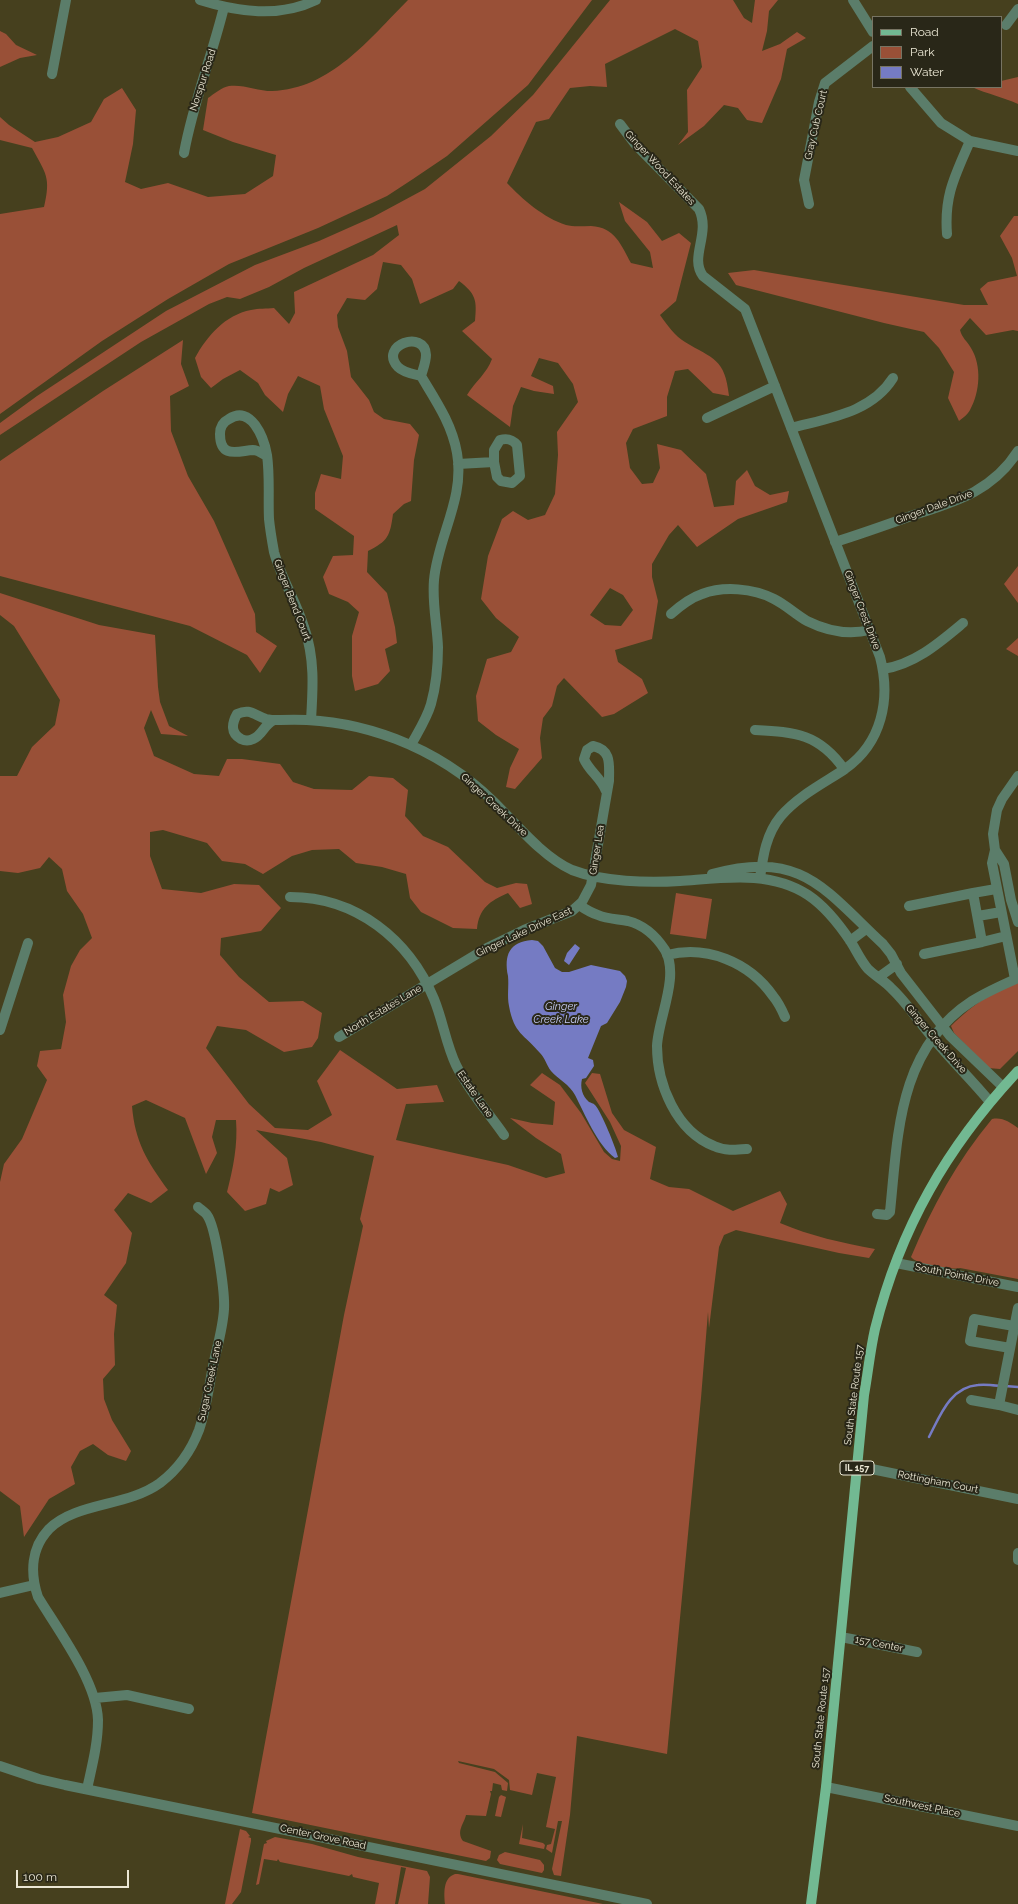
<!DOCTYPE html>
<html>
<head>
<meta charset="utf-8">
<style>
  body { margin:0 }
  #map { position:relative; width:1018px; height:1904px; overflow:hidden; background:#46401e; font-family:Raleway,sans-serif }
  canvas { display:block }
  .legend { position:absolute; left:872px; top:16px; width:130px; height:72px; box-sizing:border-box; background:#292718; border:1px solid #777463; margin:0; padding:5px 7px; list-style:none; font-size:12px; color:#ebe7d4 }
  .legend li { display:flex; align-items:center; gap:8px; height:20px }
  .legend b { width:20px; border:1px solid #777463 }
  .scale { position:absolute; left:16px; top:1870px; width:113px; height:18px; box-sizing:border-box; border:2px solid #ebe7d4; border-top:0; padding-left:5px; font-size:12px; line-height:14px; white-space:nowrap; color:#ebe7d4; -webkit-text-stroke:3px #292718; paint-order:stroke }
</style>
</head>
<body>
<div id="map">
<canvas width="1018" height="1904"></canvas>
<ul class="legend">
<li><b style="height:5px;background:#72b992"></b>Road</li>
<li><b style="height:11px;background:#995037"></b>Park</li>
<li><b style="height:11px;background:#757bc3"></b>Water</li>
</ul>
<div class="scale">100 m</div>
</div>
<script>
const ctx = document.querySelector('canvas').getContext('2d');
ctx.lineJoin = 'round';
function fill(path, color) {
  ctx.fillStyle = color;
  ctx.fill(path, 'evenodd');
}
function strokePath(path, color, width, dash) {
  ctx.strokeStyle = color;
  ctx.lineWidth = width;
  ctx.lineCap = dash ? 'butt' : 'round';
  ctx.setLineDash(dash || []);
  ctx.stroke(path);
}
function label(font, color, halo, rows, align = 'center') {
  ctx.font = font + ' Raleway,sans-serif';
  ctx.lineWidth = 4;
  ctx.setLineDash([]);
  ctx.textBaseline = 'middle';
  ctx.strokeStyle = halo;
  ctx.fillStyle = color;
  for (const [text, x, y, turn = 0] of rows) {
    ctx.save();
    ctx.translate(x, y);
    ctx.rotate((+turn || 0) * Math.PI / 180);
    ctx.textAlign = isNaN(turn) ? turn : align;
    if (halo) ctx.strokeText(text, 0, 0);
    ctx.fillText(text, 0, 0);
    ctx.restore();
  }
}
fill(new Path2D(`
  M408,0H592L528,85L447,156L413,179L387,196L318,228L229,264L168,299L102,341L0,414V214L44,207C51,177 46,174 32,148L0,140V117L9,125L35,142L58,137L91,122L104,99L122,88L136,110L133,144L125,182L141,189L168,183L208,197L245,194L273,176L276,155L233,142L203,130L208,98C214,94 222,87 229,86C243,84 258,91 272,91C331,89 369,39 408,0Z
  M610,0H733L744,18L752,23L755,0H778L769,11L767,31L762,51L780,44L797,32L806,38L787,49L781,79L762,123L747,120L738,108L724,105L704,126L678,145L688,132L687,90L702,67L698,41L675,29L605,64L607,87L590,86L570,88L549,119L536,122L507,183C522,199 544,218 566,225C573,227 583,226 591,226C615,227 621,245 631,263L653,268L650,252L625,221L619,202L647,222L662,241L679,233L691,243L676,301L660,315C667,325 675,336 685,342C713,359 725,358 729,396L713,393L688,369L675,371L667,397V416L633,429L626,443L630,468L642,484L653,483L660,468L657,444L681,450L706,474L714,507L734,505L736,481L747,470L755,486L770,495L789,491L787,502L738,519L697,547L678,525L669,535L652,564V577L658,601L652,639L615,650L618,662L642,679L648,693L614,714L602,717L564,678L557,686L552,706L543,718L540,738L542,758L515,789L506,787L510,768L519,749L496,735L478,721L476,696L487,659L511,652L519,637L496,618L481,599L488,556L502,519L513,511L528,520L545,515L555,494L558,455L557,432L578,402L573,384L558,363L539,358L531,376L553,386L554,394L534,391L521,387L513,406L510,427L467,395C475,382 487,373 492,359L462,331L475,321C477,300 476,294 459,281L453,289L420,304L412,279L401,265L383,262L377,289L365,300L347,298L337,315L338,327L347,351L351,377L369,400L374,412L384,419L410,424L419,435L414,460L411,501L404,504L393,514C390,536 388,541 368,551L367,572L387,593L395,627L397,643L385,649L390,671L378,684L355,691L352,676V636L359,612L348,602L329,594L323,577L333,556L353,555L354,536L315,509V493L321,474L341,479L343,456L324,409L320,386L298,376L288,394L283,412L265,395L258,383L240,370L223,379L211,388L201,377L195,358C207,336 225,315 251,310C259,308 266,309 274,308L289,324L295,313L294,292L373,255L399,235L397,225L304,268L269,287L240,299L227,297L209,304L141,342L0,435V423L37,396L166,311L255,265L319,241L373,217L425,189L491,136L533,95ZM610,588L623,595L633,610L621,626L605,625L590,615Z
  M0,31L6,34L16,45L37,55L20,58L0,67Z
  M1018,77V104C1003,97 987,94 972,87H1001V81Z
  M1014,216H1018V331L1013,330L986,335L970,318L960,330C962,338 967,341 971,348C982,366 980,392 970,410C968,414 963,418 959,421L948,398L954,372L939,348L924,332L884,323L736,285L728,273L754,270L964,305H988L980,289L988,282L1017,276L1012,258L1000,236Z
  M183,340L181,364L189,386L170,396L171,431L188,476L214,521L255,614L256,632L277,646L260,673L247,655L190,626L0,576V461L103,391Z
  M1018,566V603L1004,584Z
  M0,593L99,625L155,635L158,687L160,702L169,726L188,736L161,734L151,710L144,728L154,756L194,774L219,776L227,759H242L280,764L293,782L314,789L352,790L369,776L393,778L408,790L405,816L423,836L448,847L485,882L497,888L516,883L527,884L532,904L520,908L508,893C490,901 479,908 477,929L453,928L421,912L410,898L406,874L382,867L356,863L339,849L312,850L292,856L263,874L245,864L222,861L207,843L163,830L150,832V856L162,889L201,893L234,884L259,885L281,908L261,931L221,938L220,955L239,977L269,1002L303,1001L322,1013L318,1038L312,1047L284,1052L246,1030L217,1026L206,1048L249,1104L275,1128L308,1130L332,1115L317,1081L340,1050L397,1089L437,1085L444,1102L406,1104L396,1140L508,1165L546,1178L565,1173L561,1154L536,1138L510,1118L532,1123L553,1125L555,1102L530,1085L542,1073L560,1085L581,1113L604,1152L612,1159L620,1161L621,1146L610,1122L585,1083L592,1073L600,1074L612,1113L624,1130L656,1147L650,1179L669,1187L689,1189L733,1211L780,1191L787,1204L780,1223C810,1236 843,1243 875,1249L869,1258L839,1253L736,1230L724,1235L719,1247L709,1328L708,1312L701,1398L667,1754L577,1736L570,1815L561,1876L554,1875L552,1869L562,1821H558L552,1853L546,1849L547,1845L551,1844L555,1829L546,1827L556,1777L537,1773L532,1795L510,1790L509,1780L494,1769L458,1761L459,1763L495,1772L508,1783L507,1791L502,1790L501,1785L493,1783L492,1791H490L491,1794L486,1816L466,1815C464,1824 456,1831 463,1841L491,1851L490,1858L486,1861L252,1813L344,1315L363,1226L360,1219L374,1156L321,1142L256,1130L287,1158L293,1185L279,1192L270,1188L266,1204L245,1211L227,1192C233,1169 238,1145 236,1120H216L212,1137L217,1153L206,1174L185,1118L146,1100L132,1106C135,1142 147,1161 168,1190L151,1203L128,1193L114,1210L132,1233L126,1263L104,1295L117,1305L114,1334L115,1365L103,1379L104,1399L112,1420L131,1451L126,1461L108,1455L93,1444L80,1451L71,1467L75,1484L49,1499L24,1537L20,1506L0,1491V1182L4,1164L22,1139L47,1080L37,1066L40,1051L61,1049L66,1022L63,995L71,966L80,950L92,938L83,914L67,891L62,869L49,857L40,868L18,873L0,871V776H17L32,747L55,725L60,700L14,626L0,615Z
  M1018,638V656L1006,649Z
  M676,893L712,899L706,939L670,934Z
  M1018,982V1051L1000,1069L988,1068L954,1033L951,1026C975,1003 987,995 1018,982Z
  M992,1119C1003,1117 1009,1122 1018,1128V1279L960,1268C950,1270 917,1265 911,1257C932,1207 957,1161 992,1119Z
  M501,1795L506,1797L501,1817L495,1816L499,1797Z
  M523,1824L522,1838L543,1843L545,1845L544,1849L519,1844Z
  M240,1829L246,1831L250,1836L248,1837L251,1838V1841L241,1892L232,1904H225Z
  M275,1837L312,1844L358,1857L427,1871L430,1877L428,1904H398L406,1868L401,1867L395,1904H375L379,1883L353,1877L352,1874L349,1876L280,1862L278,1859L277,1861L264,1859L259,1884L256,1885L264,1844L267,1843L266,1841Z
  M505,1852L540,1860L544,1865V1870L542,1873L500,1864L497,1860L499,1855Z
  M455,1874H458L603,1904H445C444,1893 443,1878 455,1874Z`), '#995037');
fill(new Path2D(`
  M532,940L538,941L543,946L555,968L562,972H569L591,965L620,971L625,976L627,981L626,987L620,1002L607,1023L601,1026L588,1058L593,1060L594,1066L586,1078L582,1079C580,1087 582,1096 589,1102C591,1103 593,1103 595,1105C601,1111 616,1148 618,1157L615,1158C597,1145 585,1114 575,1095C570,1085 558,1079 551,1071C547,1066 545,1058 540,1053C524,1034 514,1034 509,1006C507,996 509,986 508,976C504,955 509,942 532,940Z
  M575,944L580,948L569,965L564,961L567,953Z`), '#757bc3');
strokePath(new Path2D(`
  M1005,1386L1018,1387
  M929,1437C940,1416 950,1387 978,1385C985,1384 992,1385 1000,1386`), '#757bc3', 2.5);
strokePath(new Path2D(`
  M200,0C238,12 279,18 316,0
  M853,0L873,32
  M1006,25L1018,9
  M52,74L66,0
  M910,87L941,123L970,141L1018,151
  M620,124L635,144L699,209C711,234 689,257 703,276L745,309L880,657C891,699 882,743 845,769C824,783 798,796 781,816C766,834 763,856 760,878
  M184,153C193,103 212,56 224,7
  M809,204L804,180L819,102L825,83L873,46
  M947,234C944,195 955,176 970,141
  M707,418L775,386
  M791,428C828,418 871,413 893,378
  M267,456C263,454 258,450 253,450C238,451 220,459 220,434C220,427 223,422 229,419C251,404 264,438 267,455C270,476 268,498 269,519C270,529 272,541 274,552C281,578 296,601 304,627C315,658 313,688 311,720
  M458,464L494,462L497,477L501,481L512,483L520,476L517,445C512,439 507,438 500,440L494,450V462
  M835,542C861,534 886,525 911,516C954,502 992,492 1018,451
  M671,614C680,606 690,598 702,594C723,586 753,588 774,599C786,605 795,614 807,621C827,631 849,635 870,630
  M883,669C915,664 939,643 963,623
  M274,720C264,724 263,735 253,739C249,741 245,741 241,739C230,733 232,723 237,714C250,708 254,715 266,719C270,720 276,720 280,720C359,716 438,747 494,802C517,825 543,857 572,870C603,882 648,883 680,881C723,878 770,870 808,895C826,907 839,924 851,942C856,950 861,961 868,969C875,976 885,981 892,989C907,1003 919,1022 933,1038C951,1060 972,1080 990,1102
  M755,730C796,732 819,734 844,769
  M411,745C418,732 427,718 431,704C436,686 438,665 438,647C437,624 432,603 434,580C438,536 465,499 457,453C452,424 436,401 421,376C423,369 426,362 426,355C425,329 378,345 398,367C404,373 414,374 421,376
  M995,850L1004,864L1011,900L1018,922
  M712,874C802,850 823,888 883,944L891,954L901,973L950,1036L1003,1087
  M996,889L973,893L982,942L1006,936
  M290,897C356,897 409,939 434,999C443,1021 446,1044 456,1065C468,1090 488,1112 504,1135
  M579,905C585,909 591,913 598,915C607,919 618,919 628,921C644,925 656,936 665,950C680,976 658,1019 657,1046C657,1084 676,1131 714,1146C725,1151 735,1150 747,1149
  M909,906L973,893
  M978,916L1001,912
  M850,941L866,929
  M924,954L982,942
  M667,955C707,945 749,962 773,996C778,1002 782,1010 785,1017
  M879,977L897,964
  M1015,979L992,863L995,850L993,834L997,810L1002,799L1018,776
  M0,1030L28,943
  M339,1037L487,948L524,930L572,911L582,902L591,885L609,781C609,765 612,750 593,746L587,750L584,759C589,771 601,778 606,791
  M877,1214L887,1215L890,1212C898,1134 898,1049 972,1001C986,992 1002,985 1018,978
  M896,1263L1018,1287
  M1010,1348L970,1341L974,1319L1014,1326
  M971,1400L999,1405L1018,1308
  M999,1405L1018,1410
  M857,1466L1018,1499
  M1018,1553V1560
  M0,1593L34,1585
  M841,1637L917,1652
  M95,1698L127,1695L189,1709
  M0,1766L39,1779L65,1785L647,1904
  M826,1787L1018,1826
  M87,1789C92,1766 98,1744 98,1720C97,1682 58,1630 38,1597C30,1573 31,1548 49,1529C76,1502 127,1507 160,1483C177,1470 191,1451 199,1430C206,1410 209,1387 213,1366C217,1347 223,1328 224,1309C225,1293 216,1227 207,1215C205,1212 200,1209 198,1207`), '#5b7d6a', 10);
strokePath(new Path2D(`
  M811,1904L826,1787L864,1395C868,1373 870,1351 875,1329C900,1228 947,1147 1018,1071`), '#72b992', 10);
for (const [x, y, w] of [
  [857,1468,34]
]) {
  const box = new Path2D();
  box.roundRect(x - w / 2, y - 7, w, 14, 3);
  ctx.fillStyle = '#292718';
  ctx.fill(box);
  strokePath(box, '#ebe7d4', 1);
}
label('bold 9px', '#ebe7d4', null, [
  ["IL 157",857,1468]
]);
label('10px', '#ebe7d4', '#292718', [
  ["Norspur Road",203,80,-72],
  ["Gray Cub Court",816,125,-77],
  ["Ginger Wood Estates",660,168,47],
  ["Ginger Dale Drive",934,507,-20],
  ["Ginger Bend Court",292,600,69],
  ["Ginger Crest Drive",862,610,69],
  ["Ginger Creek Drive",494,805,43],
  ["Ginger Lea",597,850,-81],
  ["Ginger Lake Drive East",524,932,-25],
  ["North Estates Lane",383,1010,-31],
  ["Ginger Creek Drive",936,1039,49],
  ["Estate Lane",475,1094,55],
  ["South Pointe Drive",957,1275,11],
  ["Sugar Creek Lane",210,1381,-78],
  ["South State Route 157",854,1395,-83],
  ["Rottingham Court",938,1482,11],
  ["157 Center",879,1644,11],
  ["South State Route 157",821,1718,-84],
  ["Southwest Place",922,1806,12],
  ["Center Grove Road",323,1837,12]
]);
label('italic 11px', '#c6ccf4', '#292718', [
  ["Ginger",561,1007],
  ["Creek Lake",561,1020]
]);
</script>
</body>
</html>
